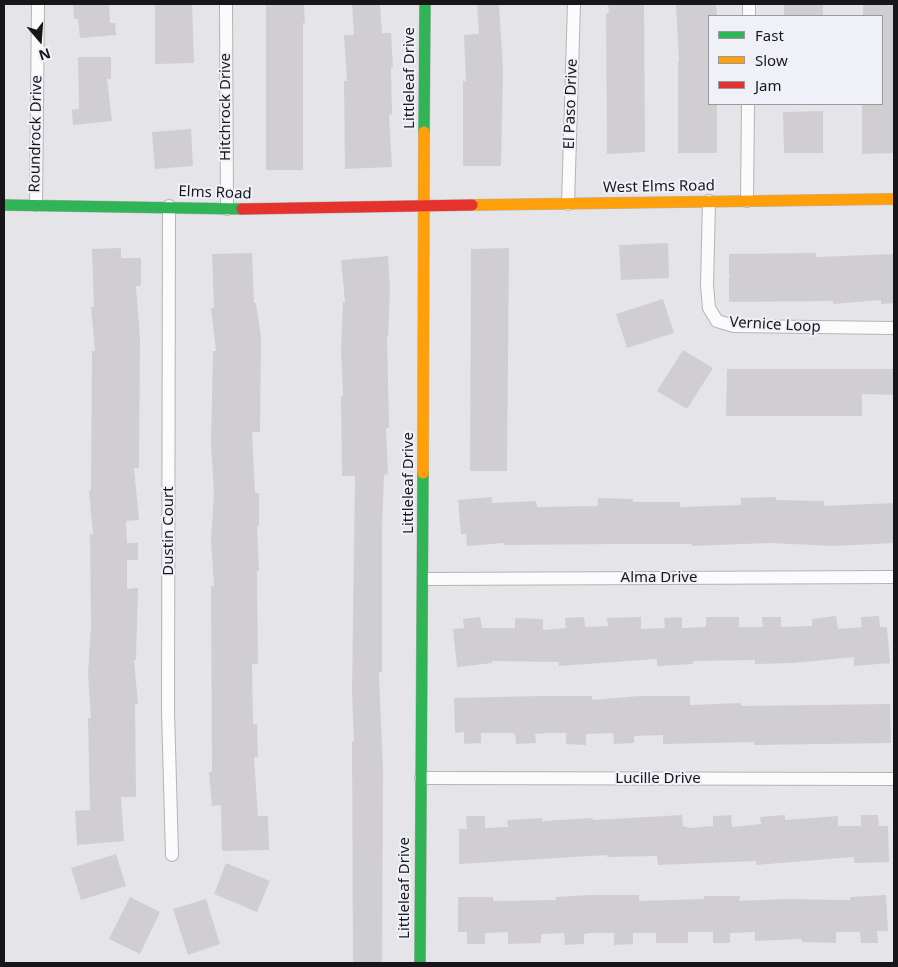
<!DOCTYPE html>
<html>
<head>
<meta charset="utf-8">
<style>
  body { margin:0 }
  #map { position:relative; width:898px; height:967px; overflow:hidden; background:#e5e5e9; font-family:"Noto Sans",sans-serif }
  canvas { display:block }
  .frame { position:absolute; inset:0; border:5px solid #17171a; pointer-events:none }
  .legend { position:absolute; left:708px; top:15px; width:175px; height:90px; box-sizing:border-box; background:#f0f0f9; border:1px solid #9999a0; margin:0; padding:6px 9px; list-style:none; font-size:15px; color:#17171a }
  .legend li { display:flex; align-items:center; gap:10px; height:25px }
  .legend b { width:25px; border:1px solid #9999a0 }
  .north { position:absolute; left:15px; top:15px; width:50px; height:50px; -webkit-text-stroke:4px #f0f0f9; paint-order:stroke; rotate:162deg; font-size:14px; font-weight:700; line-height:20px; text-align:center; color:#17171a }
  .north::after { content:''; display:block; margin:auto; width:18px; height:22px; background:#17171a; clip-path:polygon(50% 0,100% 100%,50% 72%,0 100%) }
</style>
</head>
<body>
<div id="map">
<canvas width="898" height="967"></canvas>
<div class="frame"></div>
<ul class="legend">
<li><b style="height:6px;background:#30b455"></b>Fast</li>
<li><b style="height:6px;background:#ff9f0a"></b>Slow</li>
<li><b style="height:6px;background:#e5322d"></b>Jam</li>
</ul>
<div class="north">N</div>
</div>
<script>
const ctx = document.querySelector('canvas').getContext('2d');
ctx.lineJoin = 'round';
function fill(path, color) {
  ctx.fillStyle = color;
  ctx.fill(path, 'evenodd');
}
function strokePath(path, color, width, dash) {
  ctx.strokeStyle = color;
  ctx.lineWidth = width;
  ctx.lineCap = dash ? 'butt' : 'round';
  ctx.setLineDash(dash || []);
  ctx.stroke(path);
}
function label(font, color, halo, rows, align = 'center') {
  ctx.font = font + ' "Noto Sans",sans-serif';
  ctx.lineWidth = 4;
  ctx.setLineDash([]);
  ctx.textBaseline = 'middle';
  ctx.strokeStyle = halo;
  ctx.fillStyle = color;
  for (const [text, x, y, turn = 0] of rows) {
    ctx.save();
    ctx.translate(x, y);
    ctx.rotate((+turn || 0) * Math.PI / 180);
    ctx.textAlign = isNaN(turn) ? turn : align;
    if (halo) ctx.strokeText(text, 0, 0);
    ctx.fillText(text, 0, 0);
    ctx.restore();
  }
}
fill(new Path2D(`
  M73,4H109L110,23H115L116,35L80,38L78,19H74Z
  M155,4H192L194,63L155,64Z
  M266,4H304L305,23H303V170H266Z
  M352,4H380L382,33H391L393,67H391L392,114L389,115L392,167L345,169L344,81H347L344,35H354Z
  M477,4H499L503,69L501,166H463V81H466L464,35L479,34Z
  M608,4H644L645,152L607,154L606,13H609Z
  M676,4H716L717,16H709V104H717V153H678V62H679Z
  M784,4H823V16H784Z
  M863,4H894V153L862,154V104H882V16H863Z
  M78,57H111V79H107L112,121L73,125L72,110L79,109Z
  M823,111V153H784L783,112Z
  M191,129L193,166L155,169L152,132Z
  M668,243L669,278L621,280L619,245Z
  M121,248V258H141V286H136L140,338L139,468H134L139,520L126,521L127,543H138V560H127V589L138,588L136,660H134L138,704H135L136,797H121L124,841L77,845L75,811L90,810L88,718H91L88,673L91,626L90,534H93L89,491L91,490L92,351H95L91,307H94L92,249Z
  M509,248L507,471H470L471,249Z
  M252,253L254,303H256L261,337L260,432H252L255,493H259V526H257L259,571H257L258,664H252L253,724H257L258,757H254L258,816H268L269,850L222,851L221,805L212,806L209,772H212L211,586H214L211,540L214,493L211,444L213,351H216L211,308H214L212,254Z
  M816,253V257L894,254V303L881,304V300L833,304V301L729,302V277L731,276L729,275V254Z
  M388,256L390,289L388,337H387L389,428H386L388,474L384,475L382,527V672H379L383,773L382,963H353L352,741H354L352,693L355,476H342L341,396H343L341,350L343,302H345L341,260Z
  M663,299L674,333L627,348L616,314Z
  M683,350L713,368L687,409L657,391Z
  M727,369H894V395L862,394V416H726Z
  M492,497V503L536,501L537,507L598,506V498L633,499V502H680V507L741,505V498L776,497V500L824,501V506L894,503V543L835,546L769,543L692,546V544H625L504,545V543L467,546L466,534H461L458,500Z
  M836,616L838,629L862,627L861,617L879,616L880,627H887L890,663L854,666V657L794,663L755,664V660L693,661V664L657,666V659L559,666V662L492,661V663L457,667L453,629L464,628L463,619L480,617L482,628H515V618L543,619V630L566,628L565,618L584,617L585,627L608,626L607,618L641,617V629L665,628L664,618L682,617V628L706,627V617H739V627H763L762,617H781V627L812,626V619Z
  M542,696H592V700L640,696H690V705L741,703V706L890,704L891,743L754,745V742L663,744V735L634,736V743L614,744L613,733L586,734V745L566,744V733H547L535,734L536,743L516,744L515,734L509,733H481V743L464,744V732L455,733L454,698Z
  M682,815L683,826L690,828L713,826V816L731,815L732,827L761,824L760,817L785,815V820L838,816V826H861V815H878L879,826H888L889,862L854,863V857L756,865V861L658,865L657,856L607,857V855L459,864V829H467L466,816H485V828L508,827L507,820L542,818V821L593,818V820Z
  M116,854L126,886L81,900L71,868Z
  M226,863L270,881L257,912L214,894Z
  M591,895H639V901L704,899V896H740L739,901L784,899L850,900V897L886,895L888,931H877L878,943H861L860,932H836V943L802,942V939L755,941V932L730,933V943H713V932H688V943H656V933H633V944L614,945V933H592L584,934V944L565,945L564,933L541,934V943L508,944V932L485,933V944H467V932H458V897H493V901L556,900V897Z
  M130,897L160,912L140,954L109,939Z
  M206,899L220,944L188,955L173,909Z`), '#d0ced1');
const street = new Path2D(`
  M226,4L227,209
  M749,16V4
  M709,201L707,285L709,308L717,321L734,326L894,328
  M747,201L748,104
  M568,204L574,4
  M36,205L38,4
  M169,206L168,711L172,855
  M424,579L894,577
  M421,778L894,779`);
const fast = new Path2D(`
  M424,132L425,4
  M4,205L242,209
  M420,963L423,473`);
const slow = new Path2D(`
  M472,205L894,199
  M423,473L424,132`);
const jam = new Path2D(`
  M242,209L472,205`);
strokePath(street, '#b4b4b7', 14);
strokePath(fast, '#b4b4b7', 12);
strokePath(slow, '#b4b4b7', 12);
strokePath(jam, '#b4b4b7', 12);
strokePath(street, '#fbfbfc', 12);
strokePath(fast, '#30b455', 11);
strokePath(slow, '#ff9f0a', 11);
strokePath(jam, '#e5322d', 11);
label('15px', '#17171a', '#f0f0f9', [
  ["Littleleaf Drive",410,78,-90],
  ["El Paso Drive",571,104,-88],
  ["Hitchrock Drive",226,107,-90],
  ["Roundrock Drive",36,134,-89],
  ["West Elms Road",659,187,-1],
  ["Elms Road",215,193,2],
  ["Vernice Loop",775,325,3],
  ["Littleleaf Drive",409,483,-90],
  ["Dustin Court",169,531,-90],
  ["Alma Drive",659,578],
  ["Lucille Drive",658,779],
  ["Littleleaf Drive",405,888,-90]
]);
</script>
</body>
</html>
